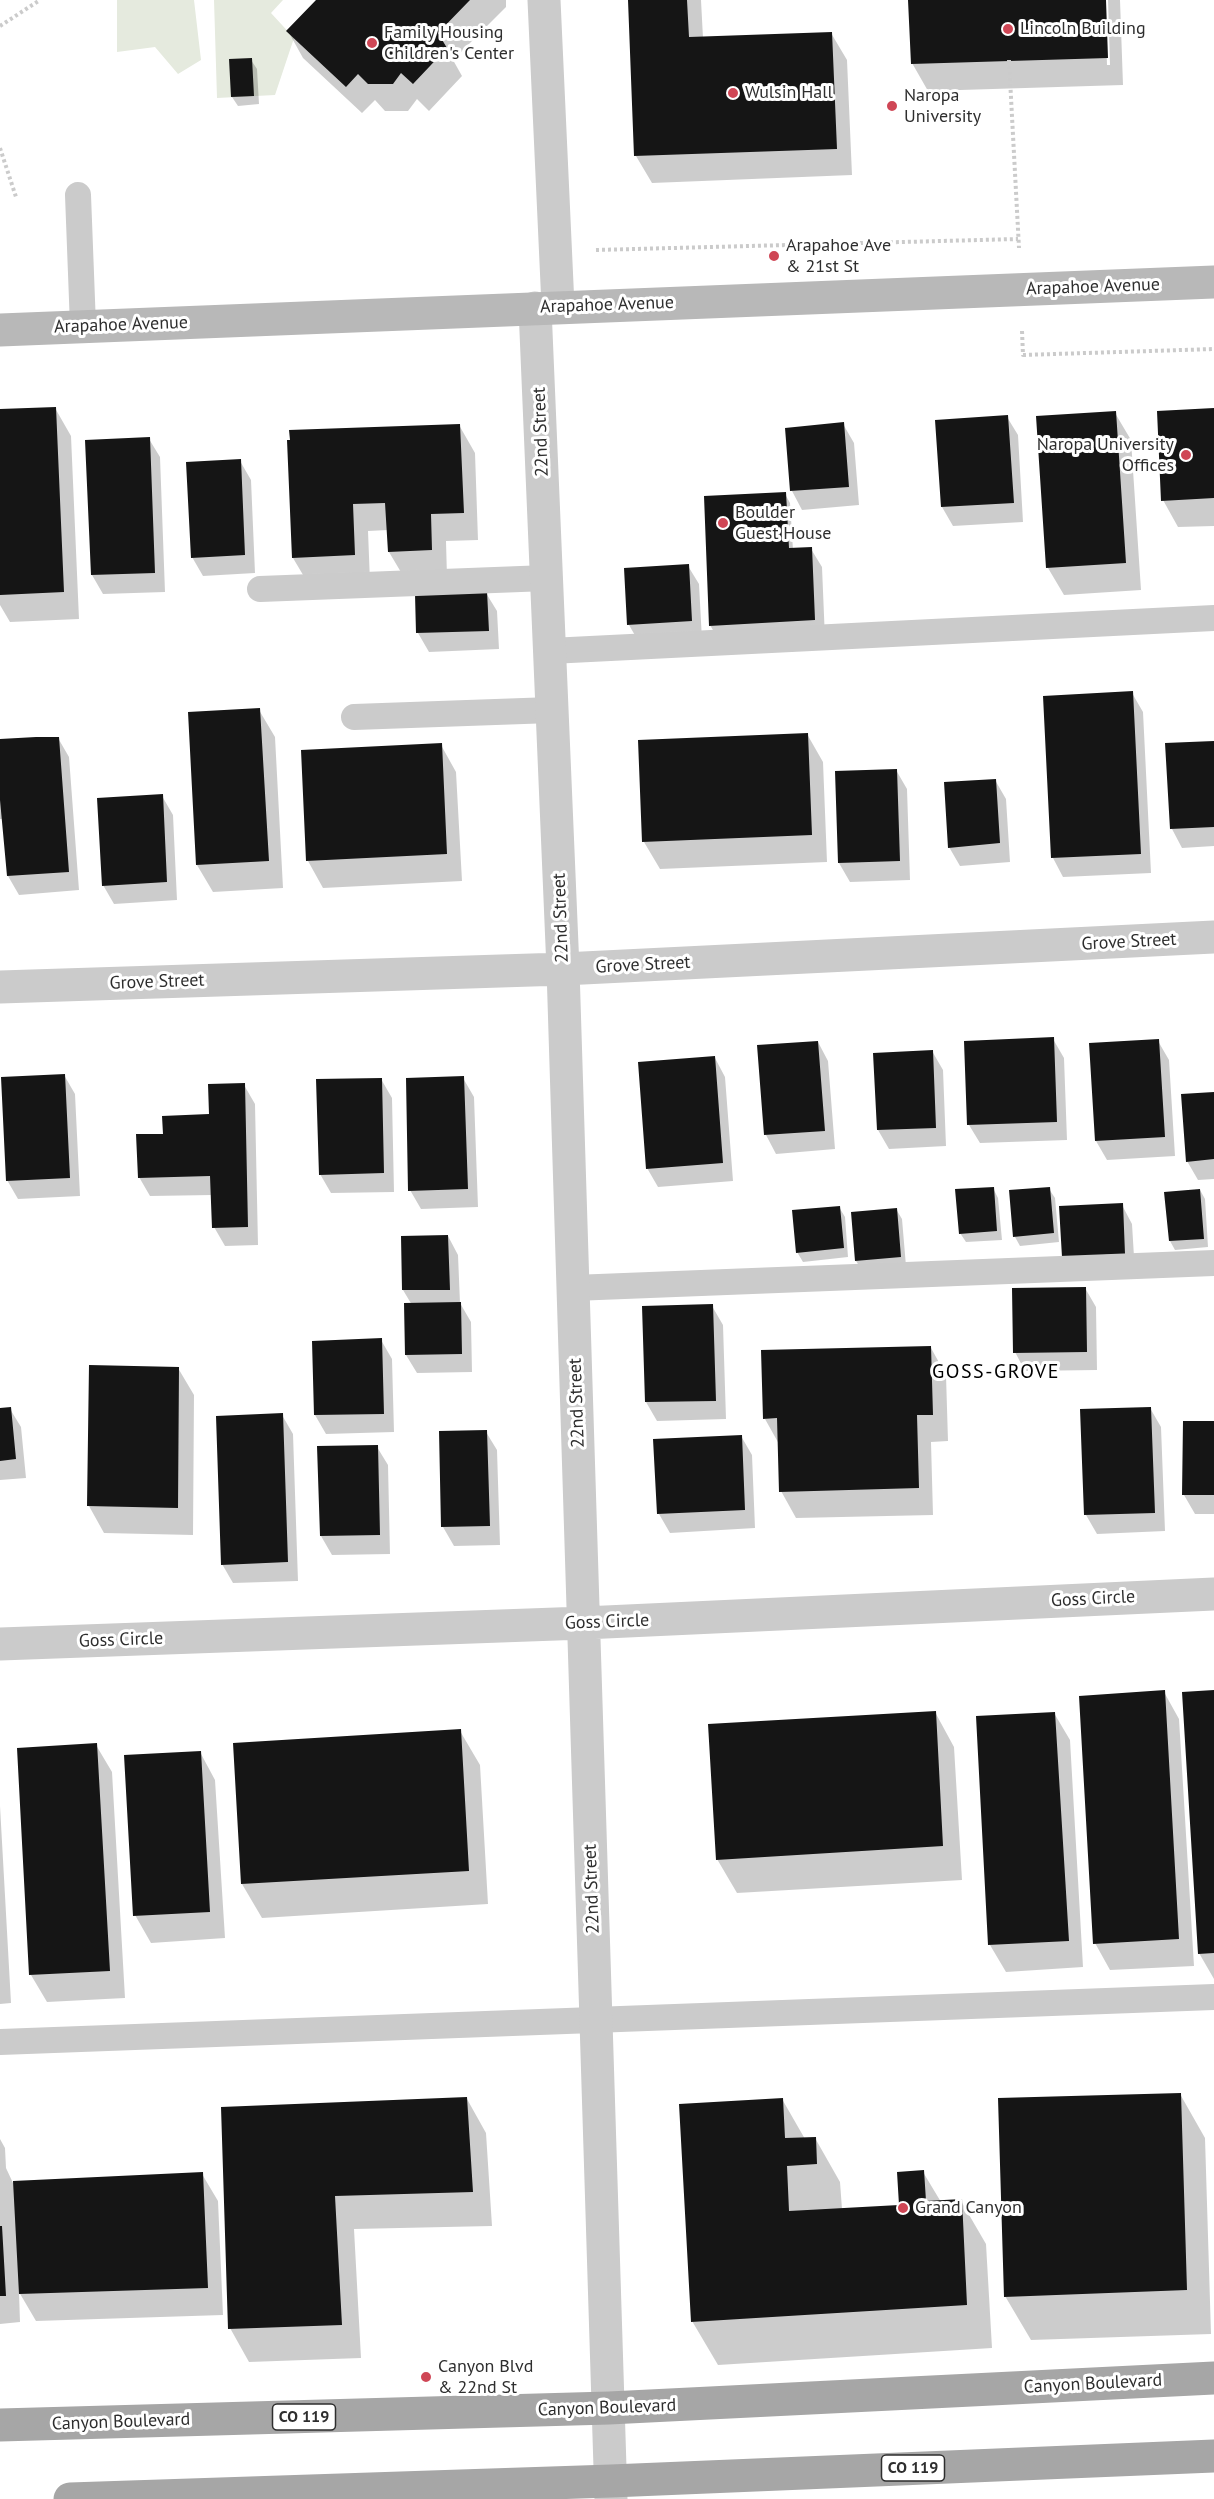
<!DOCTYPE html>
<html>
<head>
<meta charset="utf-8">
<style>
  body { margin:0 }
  canvas { display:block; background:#fff }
</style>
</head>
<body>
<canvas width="1214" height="2499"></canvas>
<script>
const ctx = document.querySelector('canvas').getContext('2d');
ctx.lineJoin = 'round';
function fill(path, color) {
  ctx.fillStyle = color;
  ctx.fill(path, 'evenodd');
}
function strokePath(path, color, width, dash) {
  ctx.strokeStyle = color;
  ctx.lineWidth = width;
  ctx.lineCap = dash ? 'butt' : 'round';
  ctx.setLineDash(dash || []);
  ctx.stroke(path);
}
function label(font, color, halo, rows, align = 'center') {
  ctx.font = font + ' "PT Sans",sans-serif';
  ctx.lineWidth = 6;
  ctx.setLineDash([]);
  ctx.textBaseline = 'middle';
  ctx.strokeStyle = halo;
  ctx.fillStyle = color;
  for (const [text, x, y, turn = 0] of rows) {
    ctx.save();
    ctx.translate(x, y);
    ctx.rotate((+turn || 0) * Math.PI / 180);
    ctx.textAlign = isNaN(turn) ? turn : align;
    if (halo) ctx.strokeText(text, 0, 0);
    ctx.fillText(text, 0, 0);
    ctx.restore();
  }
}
fill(new Path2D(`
  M117,0H194L201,60L178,74L155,47L117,52Z
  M214,0H283L271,13L294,38L275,95L217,98Z`), '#e5eade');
fill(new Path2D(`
  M318,0H506V7L453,60L462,76L429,111L417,99L408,111H385L375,100L362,113L303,58L288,31Z
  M629,0H701L703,38L831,33L847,60L852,175L652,183L636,156Z
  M910,0H1105L1107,65H1110L1108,0H1120L1123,85L928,91L912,63Z
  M251,60L257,69L259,104L238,106L232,97Z
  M55,408L71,436L79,619L10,622L0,605V411Z
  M1214,410V526L1178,527L1163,500Z
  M1115,413L1131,440L1141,590L1064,595L1048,568L1038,418Z
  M1007,417L1018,435L1023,522L953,526L942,507L937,421Z
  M843,424L854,443L859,505L802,510L792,491Z
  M459,425L475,453L478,540L446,541L447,577L405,579L389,552L388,530L368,531L370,582L309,585L293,558L289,442Z
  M149,439L160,457L165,592L103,594L92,575L86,442Z
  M240,461L251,480L255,573L203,576L192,557Z
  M785,494L790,503L793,550L811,549L822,567L825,639L721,644L710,625Z
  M688,566L699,584L702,640L640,644L629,625Z
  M486,593L497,611L499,649L429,652L418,633L417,595Z
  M1132,693L1143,712L1151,873L1063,877L1053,858Z
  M259,710L275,737L283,888L213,892L197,865Z
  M807,734L823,762L827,862L660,869L644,842Z
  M58,738L69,757L79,890L19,895L8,876L4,819H0V741Z
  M1214,743V846L1182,848L1172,829L1167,745Z
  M441,745L456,772L462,881L323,888L308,861Z
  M896,770L907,789L910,880L850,882L839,863Z
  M995,780L1006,799L1010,862L960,866L949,847Z
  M162,796L173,815L177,900L114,904L103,885Z
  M1053,1039L1064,1058L1067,1140L980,1143L969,1125Z
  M1158,1041L1169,1060L1175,1156L1107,1160L1096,1141Z
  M818,1042L828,1061L835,1149L776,1154L766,1135Z
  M932,1051L943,1070L946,1146L889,1149L878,1130L875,1054Z
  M715,1058L725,1077L733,1181L658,1187L647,1168Z
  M64,1075L75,1094L80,1196L18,1199L7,1180Z
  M463,1078L474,1097L478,1207L421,1209L410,1190Z
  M381,1079L392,1098L394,1192L331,1193L320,1174Z
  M244,1085L255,1104L258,1245L225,1246L214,1227L213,1195L150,1196L139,1177L165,1135L210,1115Z
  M1214,1093V1179L1198,1180L1187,1161Z
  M993,1188L998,1198L1002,1240L966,1242L960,1233Z
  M1049,1189L1055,1198L1059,1242L1020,1246L1015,1237Z
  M1200,1190L1205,1199L1208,1247L1175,1250L1170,1241L1166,1194Z
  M1122,1205L1132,1224L1135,1273L1074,1275Z
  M839,1207L845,1217L848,1257L803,1262L797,1252Z
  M896,1209L902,1219L906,1266L862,1270L856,1261Z
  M448,1236L458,1255L460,1303L471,1322L472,1372L417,1373L406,1355L412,1305L403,1290L402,1238Z
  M1085,1288L1096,1307L1097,1370L1025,1371L1015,1352Z
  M712,1306L723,1325L726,1419L657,1421L646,1402Z
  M381,1340L392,1359L394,1432L326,1434L315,1415L313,1342Z
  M931,1348L946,1375L948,1441L931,1442L933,1515L796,1518L781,1491L779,1444L765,1419Z
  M178,1368L194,1395L193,1535L104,1533L89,1506Z
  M1150,1408L1161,1427L1165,1531L1097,1534L1086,1515Z
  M0,1409H10L21,1427L26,1478L0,1480Z
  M282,1415L293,1434L298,1581L233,1583L222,1564Z
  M1214,1423V1514H1195L1184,1495Z
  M486,1432L497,1450L500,1545L454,1546L443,1527Z
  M741,1436L752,1455L755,1528L670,1533L659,1514Z
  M377,1447L388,1465L390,1554L332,1555L321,1536L319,1448Z
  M1214,1691V1979L1199,1953Z
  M1164,1692L1179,1719L1194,1966L1110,1970L1095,1943Z
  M935,1712L954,1747L962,1880L737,1893L717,1859Z
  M1054,1713L1070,1740L1083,1967L1006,1972L990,1945Z
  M460,1731L480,1765L488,1904L262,1918L242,1884Z
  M96,1745L112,1772L125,1998L47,2002L31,1975Z
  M200,1752L215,1780L225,1938L151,1943L135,1915Z
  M0,1806L11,2003L0,2004Z
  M1180,2094L1205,2138L1211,2334L1031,2340L1005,2296Z
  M467,2099L486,2133L492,2226L354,2229L361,2358L249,2362L230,2328L222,2109Z
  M782,2099L805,2139L815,2138L840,2182L842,2209L900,2206L923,2172L941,2202L961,2201L986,2244L992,2348L718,2365L692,2321Z
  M0,2139L5,2148L6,2168L13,2183L202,2174L218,2201L223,2315L36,2321L19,2292L20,2322L0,2324Z`), '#0003');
fill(new Path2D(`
  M316,0H470L438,33L447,48L413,84L401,73L393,84H368L358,74L346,87L286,31Z
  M628,0H687L689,37L832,32L837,149L634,156Z
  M908,0H1106L1108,58L911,64Z
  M252,58L254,96L231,97L229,59Z
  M56,407L64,592L0,595V409Z
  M1214,408V498L1161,501L1157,411Z
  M1116,411L1126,563L1046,568L1036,416Z
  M1008,415L1014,503L941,507L935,420Z
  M844,422L849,487L790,491L785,428Z
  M460,424L464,513L431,514L432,550L388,552L385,503L353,504L355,555L292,558L287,440H290L289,430Z
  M150,437L155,573L91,575L85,440Z
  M241,459L245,555L191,558L186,462Z
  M786,492L789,548L812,547L815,620L709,626L704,496Z
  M689,564L692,621L627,625L624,568Z
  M487,591L489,631L416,633L415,594Z
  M1133,691L1141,854L1051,858L1043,696Z
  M260,708L269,861L196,865L188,712Z
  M808,733L812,835L642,842L638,740Z
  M36,737H59L69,872L7,876L0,800V739Z
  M1214,741V827L1170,829L1165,743Z
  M442,743L447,854L306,861L301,750Z
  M897,769L900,861L838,863L835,771Z
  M996,779L1000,843L948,848L944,782Z
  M163,794L167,882L102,886L97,798Z
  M1054,1037L1057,1122L967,1125L964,1041Z
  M1159,1039L1165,1137L1095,1141L1089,1043Z
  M818,1041L825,1131L764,1135L757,1045Z
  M933,1050L936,1128L877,1130L873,1053Z
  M715,1056L723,1163L646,1169L638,1062Z
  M65,1074L70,1178L6,1181L1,1077Z
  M464,1076L468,1189L408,1191L406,1078Z
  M382,1078L384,1173L319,1175L316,1079Z
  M245,1083L248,1227L212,1228L210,1176L138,1178L136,1134H163L162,1116L209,1114L208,1084Z
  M1214,1092V1159L1186,1162L1181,1094Z
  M994,1187L997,1231L959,1234L955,1189Z
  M1050,1187L1054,1233L1013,1237L1009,1190Z
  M1200,1189L1204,1239L1169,1241L1164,1192Z
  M1123,1203L1125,1254L1062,1257L1059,1206Z
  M840,1206L844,1248L796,1253L792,1210Z
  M897,1208L901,1257L855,1261L851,1212Z
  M448,1235L450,1290H402L401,1236Z
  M1086,1287L1087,1352L1013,1353L1012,1288Z
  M461,1302L462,1354L405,1355L404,1303Z
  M713,1304L716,1401L645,1402L642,1306Z
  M382,1338L384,1414L314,1415L312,1341Z
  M931,1346L933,1415H917L919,1488L779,1492L777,1418L763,1419L761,1350Z
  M89,1365L179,1367L178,1508L87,1506Z
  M11,1407L16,1459L0,1461V1408Z
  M1151,1407L1155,1513L1084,1515L1080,1409Z
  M283,1413L288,1562L221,1565L216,1416Z
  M1183,1421H1214V1495H1182Z
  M487,1430L490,1526L441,1527L439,1431Z
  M742,1435L745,1510L657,1514L653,1439Z
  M378,1445L380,1535L320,1536L317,1446Z
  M1165,1690L1179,1939L1093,1944L1079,1696Z
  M1214,1690V1953L1198,1954L1182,1692Z
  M936,1711L943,1846L716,1860L708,1724Z
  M1055,1712L1069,1941L988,1945L976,1716Z
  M461,1729L469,1871L241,1884L233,1743Z
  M97,1743L110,1971L29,1975L17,1748Z
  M201,1751L210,1912L133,1916L124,1755Z
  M1181,2093L1187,2290L1004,2297L998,2098Z
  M467,2097L473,2192L335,2196L342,2325L228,2329L221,2107Z
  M783,2098L785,2138L816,2137L817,2164L787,2166L789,2211L899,2205L897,2172L924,2170L926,2201L962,2199L967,2305L691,2322L679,2104Z
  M203,2172L208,2288L19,2294L13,2181Z
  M0,2226H2L6,2296H0Z`), '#151515');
strokePath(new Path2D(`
  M0,26L40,0
  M1009,60L1019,248
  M0,148L16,197
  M596,250L1018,239
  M1022,331L1023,355L1214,349`), '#cbcbcb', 4, [3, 3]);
strokePath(new Path2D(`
  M78,195L83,326
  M260,589L547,578
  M550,651L1214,618
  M354,717L552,710
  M573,1288L1214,1263
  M0,2042L1214,1997`), '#cbcbcb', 26);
strokePath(new Path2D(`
  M544,0L558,306
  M535,308L563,969L611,2499
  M0,987L563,969L1214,937
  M0,1644L584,1623L1214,1594`), '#cbcbcb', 33);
strokePath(new Path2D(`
  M0,330L1214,282`), '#b8b8b8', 33);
strokePath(new Path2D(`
  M0,2425L609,2408L1214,2378
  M70,2499L611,2481L1214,2456`), '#a6a6a6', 33);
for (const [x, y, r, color] of [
  [1008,29,6,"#cf4655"],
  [372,43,6,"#cf4655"],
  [733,93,6,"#cf4655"],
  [892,106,6,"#cf4655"],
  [774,256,6,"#cf4655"],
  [1186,455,6,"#cf4655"],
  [723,523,6,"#cf4655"],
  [903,2208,6,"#cf4655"],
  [426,2377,6,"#cf4655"]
]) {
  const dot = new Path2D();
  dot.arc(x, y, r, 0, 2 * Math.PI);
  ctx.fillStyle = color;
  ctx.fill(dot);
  strokePath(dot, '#fff', 2);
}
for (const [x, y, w] of [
  [304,2417,63],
  [913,2468,63]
]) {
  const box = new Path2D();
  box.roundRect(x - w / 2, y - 13, w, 26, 4.5);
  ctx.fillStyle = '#fff';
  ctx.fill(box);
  strokePath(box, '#2e2e2e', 1.5);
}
label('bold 16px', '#2e2e2e', null, [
  ["CO 119",304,2417],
  ["CO 119",913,2468]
]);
label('18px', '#2e2e2e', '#fff', [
  ["Lincoln Building",1020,29],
  ["Family Housing",384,33],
  ["Children's Center",384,54],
  ["Wulsin Hall",745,93],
  ["Naropa",904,96],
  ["University",904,117],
  ["Arapahoe Ave",786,246],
  ["& 21st St",786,267],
  ["Naropa University",1174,445,"right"],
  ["Offices",1174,466,"right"],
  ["Boulder",735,513],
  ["Guest House",735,534],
  ["Grand Canyon",915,2208],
  ["Canyon Blvd",438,2367],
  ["& 22nd St",438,2388]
], 'left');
label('18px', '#2e2e2e', '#fff', [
  ["Arapahoe Avenue",1093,287,-2],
  ["Arapahoe Avenue",607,305,-2],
  ["Arapahoe Avenue",121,325,-2],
  ["22nd Street",541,432,-92],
  ["22nd Street",561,918,-92],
  ["Grove Street",1129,942,-3],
  ["Grove Street",643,965,-3],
  ["Grove Street",157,982,-2],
  ["22nd Street",577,1403,-92],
  ["Goss Circle",1093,1599,-3],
  ["Goss Circle",607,1622,-2],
  ["Goss Circle",121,1640,-2],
  ["22nd Street",592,1889,-92],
  ["Canyon Boulevard",1093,2384,-3],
  ["Canyon Boulevard",607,2408,-2],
  ["Canyon Boulevard",121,2422,-2]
]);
ctx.letterSpacing = '1.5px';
label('20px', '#000', '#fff', [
  ["GOSS-GROVE",996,1372]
]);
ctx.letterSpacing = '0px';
</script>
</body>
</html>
